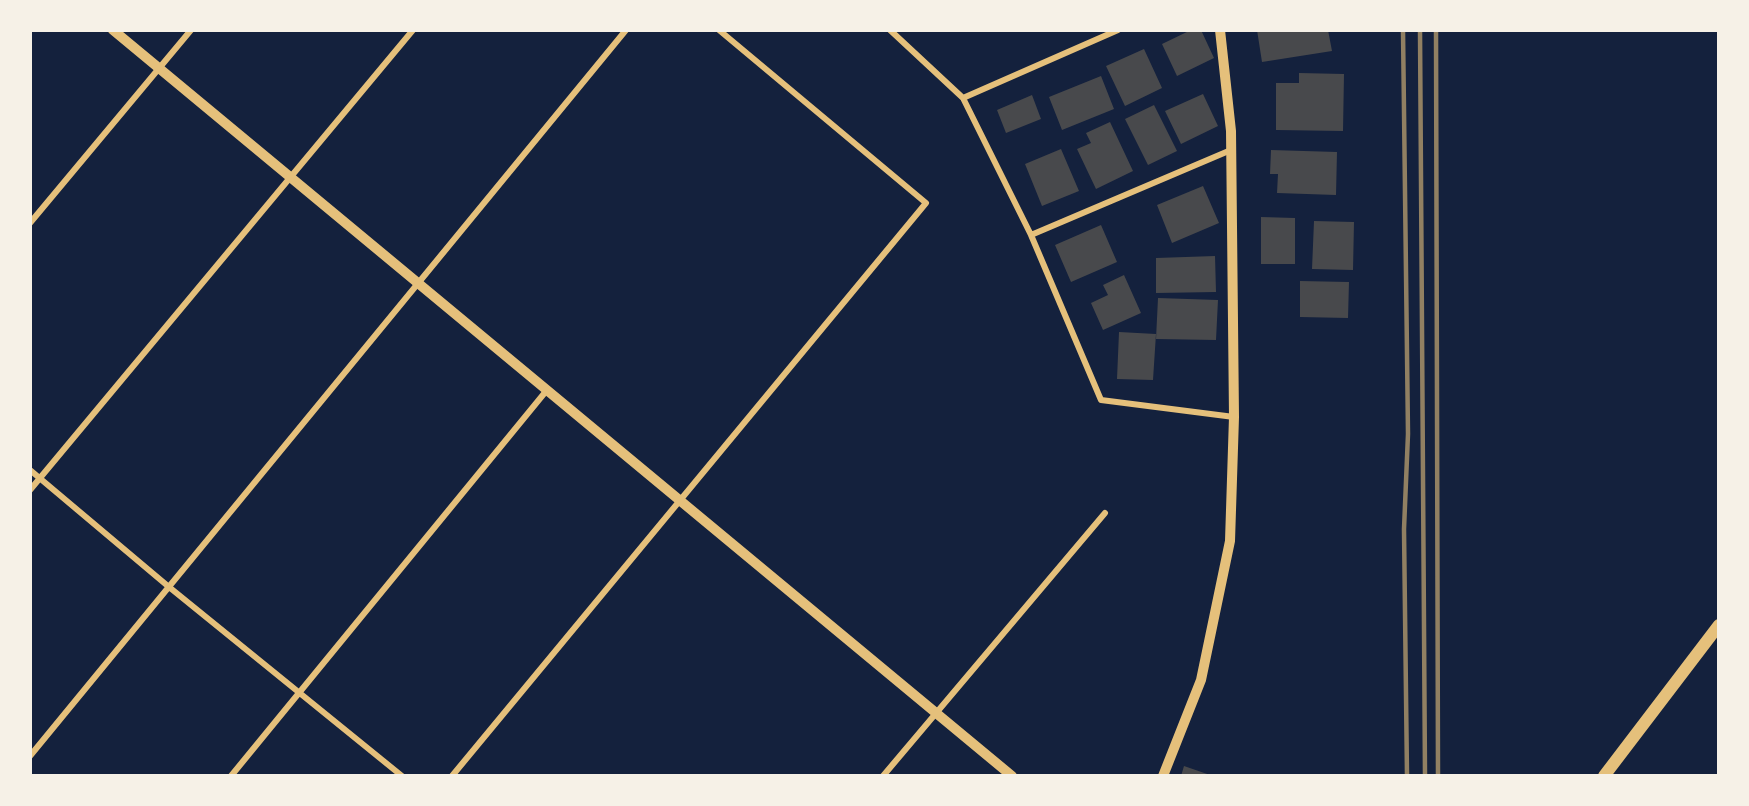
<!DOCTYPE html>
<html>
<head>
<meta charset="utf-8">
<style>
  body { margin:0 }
  #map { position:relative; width:1749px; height:806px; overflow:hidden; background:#14213d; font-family:"Work Sans",sans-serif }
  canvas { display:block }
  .frame { position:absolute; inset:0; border:32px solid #f6f1e7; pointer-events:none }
</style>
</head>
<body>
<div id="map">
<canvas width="1749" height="806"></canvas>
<div class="frame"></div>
</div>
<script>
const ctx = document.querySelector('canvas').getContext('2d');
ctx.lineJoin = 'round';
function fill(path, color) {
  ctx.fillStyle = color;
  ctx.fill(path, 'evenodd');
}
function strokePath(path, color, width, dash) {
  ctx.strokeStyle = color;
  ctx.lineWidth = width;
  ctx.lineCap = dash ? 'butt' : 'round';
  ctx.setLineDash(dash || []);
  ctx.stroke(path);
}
fill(new Path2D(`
  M1191,30H1201L1214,58L1177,76L1162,44Z
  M1257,30H1328L1332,51L1262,62Z
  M1144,49L1162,88L1125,106L1106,66Z
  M1299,73L1344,74L1343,131L1276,130V83H1299Z
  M1101,76L1114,109L1062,130L1049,97Z
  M1203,94L1218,126L1181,144L1165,111Z
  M1032,95L1041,119L1006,133L997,110Z
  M1154,105L1177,151L1148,165L1125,119Z
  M1110,122L1133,171L1096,189L1077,149L1091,143L1086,133Z
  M1061,149L1079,191L1042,206L1025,164Z
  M1271,150L1337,152L1336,195L1277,193L1278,174H1270Z
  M1203,186L1219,223L1172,243L1157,205Z
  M1261,217L1295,218V264H1261Z
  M1314,221L1354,222L1353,270L1312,269Z
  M1101,225L1117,262L1071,282L1055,245Z
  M1215,256L1216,292L1156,293V258Z
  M1124,275L1141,313L1103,330L1091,303L1108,295L1103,285Z
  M1300,281L1349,282L1348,318L1300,317Z
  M1158,298L1218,300L1216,340L1156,339Z
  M1119,332L1156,334L1153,380L1117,379Z
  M1184,766L1213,776H1181Z`), '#48494c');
strokePath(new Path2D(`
  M890,30L963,98L1031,235L1101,400L1234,417
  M963,98L1118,30
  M30,223L191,30
  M1031,235L1231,150
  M30,470L169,587L402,776
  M30,490L413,30
  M30,756L626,30
  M231,776L547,390
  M452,776L926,203L719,30
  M883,776L1105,513`), '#e5c07b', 6);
strokePath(new Path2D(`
  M113,30L1012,776
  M1163,776L1201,680L1230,541L1234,417L1231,131L1220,30`), '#e5c07b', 10);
strokePath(new Path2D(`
  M1604,776L1719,625`), '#e5c07b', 12);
strokePath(new Path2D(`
  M1403,30L1408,434L1404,529L1407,776
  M1420,30L1425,776
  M1436,30L1438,776`), '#918062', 4.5);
</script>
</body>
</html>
